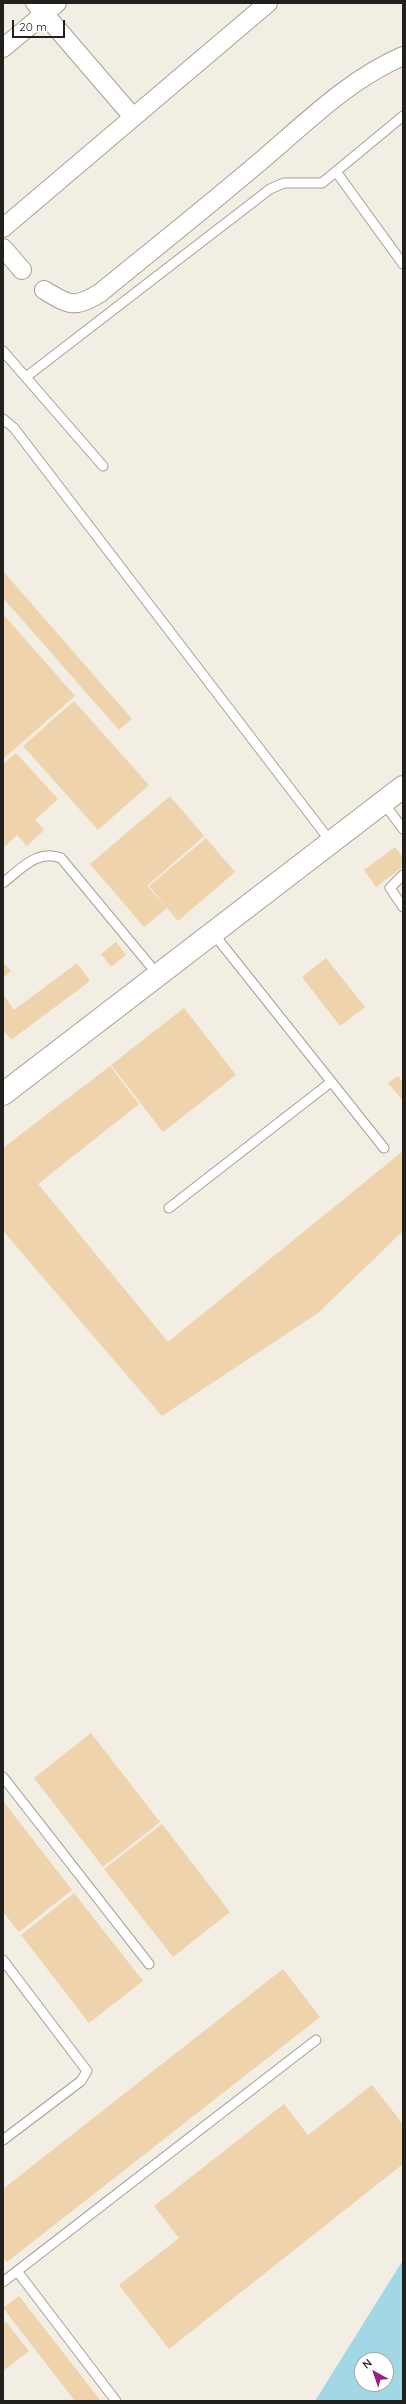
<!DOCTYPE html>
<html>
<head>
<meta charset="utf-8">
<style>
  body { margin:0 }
  #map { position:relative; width:406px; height:2404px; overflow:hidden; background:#f2eee3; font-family:Quicksand,sans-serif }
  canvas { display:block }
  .frame { position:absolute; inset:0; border:4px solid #22201d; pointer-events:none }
  .north { position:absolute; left:354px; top:2352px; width:40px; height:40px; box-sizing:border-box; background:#fff; border:1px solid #a7a6a5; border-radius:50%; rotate:320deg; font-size:11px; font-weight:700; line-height:16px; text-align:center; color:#22201d }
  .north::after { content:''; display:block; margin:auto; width:14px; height:18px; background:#912283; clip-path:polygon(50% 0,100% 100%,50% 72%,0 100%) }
  .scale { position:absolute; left:12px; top:20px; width:53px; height:18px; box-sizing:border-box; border:2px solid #22201d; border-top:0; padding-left:5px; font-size:12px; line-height:14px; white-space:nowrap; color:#22201d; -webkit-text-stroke:3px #fff; paint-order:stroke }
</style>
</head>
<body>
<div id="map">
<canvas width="406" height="2404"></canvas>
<div class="frame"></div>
<div class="north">N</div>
<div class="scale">20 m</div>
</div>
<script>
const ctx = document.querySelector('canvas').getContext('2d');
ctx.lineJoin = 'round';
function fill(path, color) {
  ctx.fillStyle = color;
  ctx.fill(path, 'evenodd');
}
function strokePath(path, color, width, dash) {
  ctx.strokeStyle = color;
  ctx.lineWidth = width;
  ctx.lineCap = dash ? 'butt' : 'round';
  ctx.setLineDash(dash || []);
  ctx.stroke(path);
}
fill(new Path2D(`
  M403,2260V2401H315ZM362,2360H386V2384H362Z`), '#a2d8e5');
fill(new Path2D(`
  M3,571L132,719L119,730L3,598Z
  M3,614L75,696L3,759Z
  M74,701L149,785L98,830L23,746Z
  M16,753L58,799L35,820L44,830L27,846L17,835L3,848V764Z
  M170,796L204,836L147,886L167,908L144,927L90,864Z
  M206,838L235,872L178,921L149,886Z
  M395,847L403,858V867L376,887L364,870Z
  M116,942L126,955L111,967L101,954Z
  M326,958L365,1007L340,1026L302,977Z
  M3,962L11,971L3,978Z
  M77,963L90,981L11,1040L3,1029V994L14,1010Z
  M184,1008L236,1075L163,1132L111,1065Z
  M110,1066L139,1104L38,1184L168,1342L403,1151V1231L318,1313L162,1416L3,1231V1148Z
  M398,1076L403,1082V1101L388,1083Z
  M91,1733L160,1822L103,1867L34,1778Z
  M3,1801L72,1890L19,1932L3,1912Z
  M162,1824L230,1912L173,1957L104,1869Z
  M74,1893L143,1981L89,2023L21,1935Z
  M283,1969L320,2017L7,2262L3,2258V2189Z
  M372,2085L403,2124V2164L169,2349L119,2285L179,2238L154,2206L284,2104L308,2135Z
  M19,2296L101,2401H75L3,2308Z
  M6,2322L29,2351L3,2371V2324Z`), '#eed3ad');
const service = new Path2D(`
  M337,173L403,264
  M3,351L103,466
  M26,377L270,189L284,183H322L403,116
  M3,419L14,428L331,842
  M383,802L403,829
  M403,875L390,888L403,907
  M3,883C21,869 37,849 61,858L158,975
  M213,933L384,1148
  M169,1208L331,1082
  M3,1777L149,1964
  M3,1960L87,2071L81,2081L3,2140
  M17,2271L116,2401
  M3,2282L316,2040`);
const minor = new Path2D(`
  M35,3L133,117
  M3,48L57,3
  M3,228L268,3
  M3,248L22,270
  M44,290C69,305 74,309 100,293C154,249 209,205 262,160C307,122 348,80 403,56`);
const tertiary = new Path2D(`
  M3,1094L403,787`);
strokePath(service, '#a4a096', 11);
strokePath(minor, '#a4a096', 20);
strokePath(tertiary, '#a4a096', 24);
strokePath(service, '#fff', 9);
strokePath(minor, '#fff', 18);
strokePath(tertiary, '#fff', 22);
</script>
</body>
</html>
